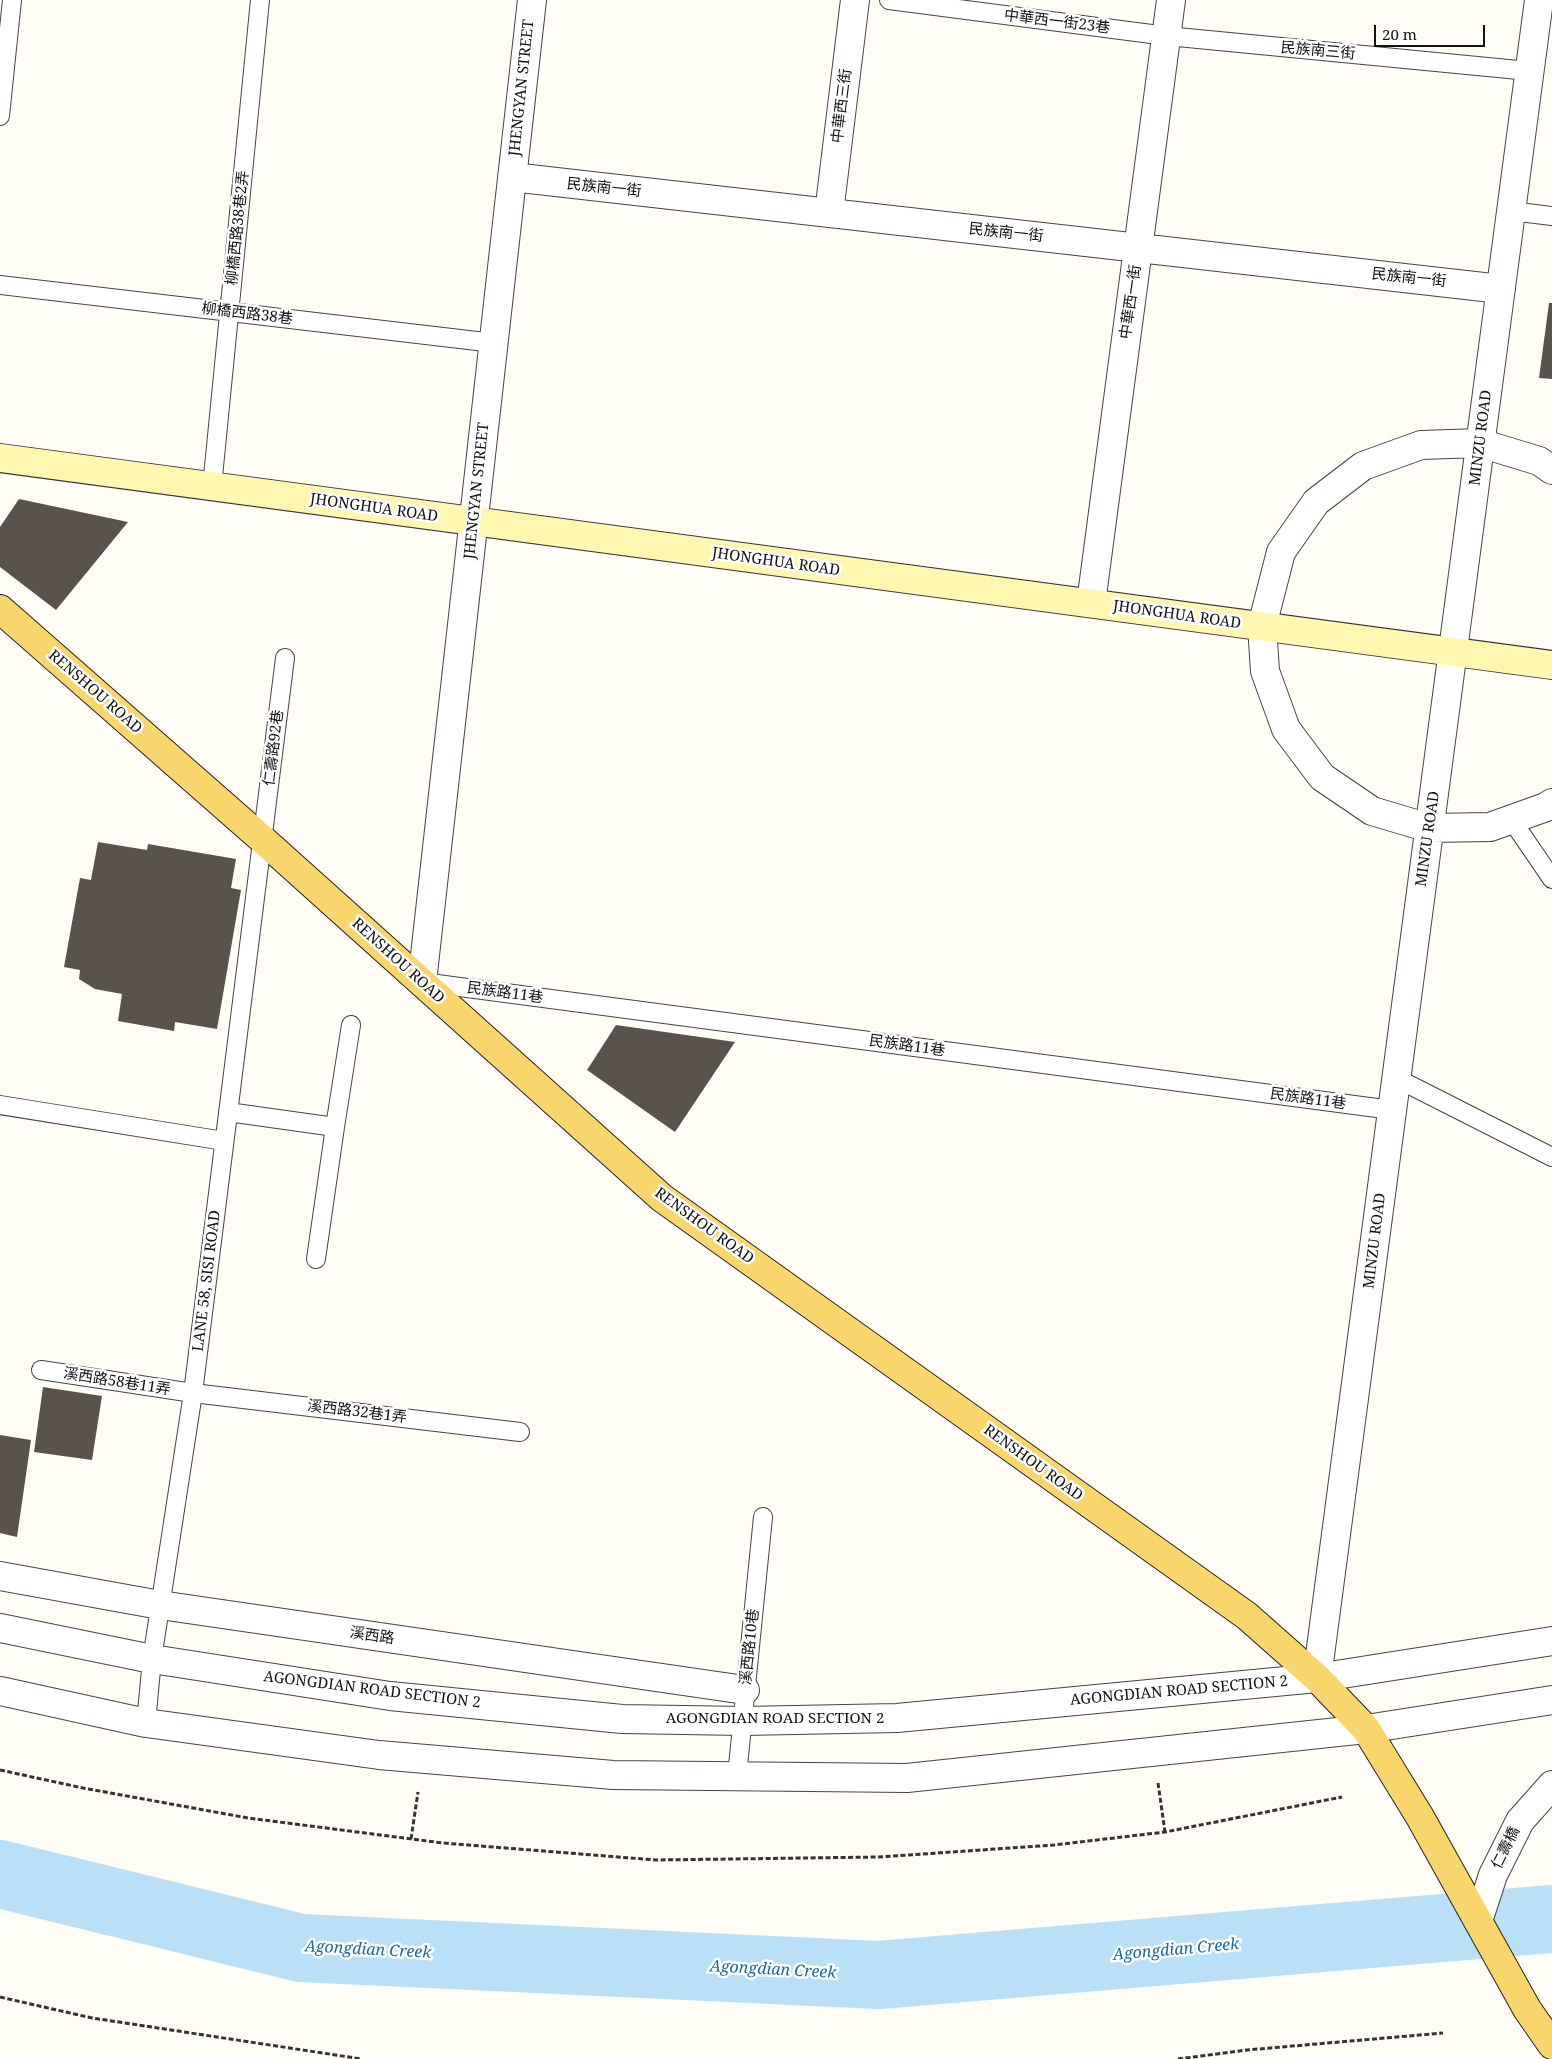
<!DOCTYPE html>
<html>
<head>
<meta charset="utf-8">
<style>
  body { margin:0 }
  #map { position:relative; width:1552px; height:2059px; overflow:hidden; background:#fffdf5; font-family:"Noto Serif",serif }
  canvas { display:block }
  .scale { position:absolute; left:1374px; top:25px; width:111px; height:22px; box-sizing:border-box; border:2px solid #111; border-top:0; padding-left:6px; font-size:15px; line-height:18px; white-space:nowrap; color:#111; -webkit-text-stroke:4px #fff; paint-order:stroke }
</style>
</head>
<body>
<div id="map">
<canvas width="1552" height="2059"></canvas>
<div class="scale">20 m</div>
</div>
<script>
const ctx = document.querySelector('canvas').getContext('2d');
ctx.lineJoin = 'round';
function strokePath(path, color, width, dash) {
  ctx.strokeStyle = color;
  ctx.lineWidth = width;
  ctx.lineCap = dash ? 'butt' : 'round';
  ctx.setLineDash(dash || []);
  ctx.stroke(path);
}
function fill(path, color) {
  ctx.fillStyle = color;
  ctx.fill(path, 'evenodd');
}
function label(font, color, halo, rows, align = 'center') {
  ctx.font = font + ' "Noto Serif","Noto Sans TC",serif';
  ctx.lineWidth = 5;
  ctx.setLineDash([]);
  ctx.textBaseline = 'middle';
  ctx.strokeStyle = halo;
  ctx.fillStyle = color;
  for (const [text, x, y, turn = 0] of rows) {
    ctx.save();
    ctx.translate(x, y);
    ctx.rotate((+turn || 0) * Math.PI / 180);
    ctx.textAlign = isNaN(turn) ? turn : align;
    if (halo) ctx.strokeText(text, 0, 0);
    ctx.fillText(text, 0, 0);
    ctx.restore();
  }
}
strokePath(new Path2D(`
  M0,1874L301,1948L879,1975L1552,1919`), '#b9e0f7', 68);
fill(new Path2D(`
  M1549,303H1552V379L1539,378Z
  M19,499L128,522L56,610L0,567V527Z
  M98,842L147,850L148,844L236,859L231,888L241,890L217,1029L175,1022L174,1031L118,1021L122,994L95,989L79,979L80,970L64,967L80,878L91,880Z
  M616,1025L735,1042L675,1132L587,1070Z
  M43,1387L102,1396L92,1460L34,1452Z
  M0,1435L31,1440L17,1537L0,1533Z`), '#5a524d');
const lane = new Path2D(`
  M889,0L1167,36L1529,71
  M0,116L12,0
  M1511,211L1552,216
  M0,285L494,343
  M212,487L260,0
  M1511,819L1552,879
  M422,982L1392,1110
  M1396,1078L1552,1157
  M0,1105L224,1141
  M228,1112L335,1127L316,1259
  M335,1127L351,1025
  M41,1370L193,1393L520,1432
  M146,1723L152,1659L193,1393L285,658
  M737,1776L763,1517`);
const street = new Path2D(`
  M512,177L1501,289
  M829,213L855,0
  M1552,470L1539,461L1480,443L1421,445L1363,466L1316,502L1281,552L1262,626L1265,671L1286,729L1322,777L1372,811L1429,828L1490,827L1546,807L1552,803
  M1091,603L1171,0
  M422,982L532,0
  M0,1576L160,1605L745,1690
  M0,1628L152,1659L390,1696L622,1719L743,1721L897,1718L1317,1678L1552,1641
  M1317,1678L1539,0
  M0,1691L146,1723L379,1755L613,1775L907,1778L1366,1729L1552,1700
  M1478,1921L1493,1875L1520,1821L1552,1785`);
const secondary = new Path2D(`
  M0,458L1552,665`);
const primary = new Path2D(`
  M0,609L262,839L662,1198L1247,1616L1317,1678L1366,1729L1420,1817L1527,2009L1552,2045`);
strokePath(lane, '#444', 20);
strokePath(street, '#444', 30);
strokePath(secondary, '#333', 30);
strokePath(primary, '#222', 30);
strokePath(new Path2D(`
  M0,1770L83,1788L248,1818L443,1843L656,1860L879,1857L1054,1845L1165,1832L1342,1797
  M1158,1783L1165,1832
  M411,1839L418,1792
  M0,1997L92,2018L362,2059
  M1178,2059L1247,2050L1443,2033`), '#333', 3, [5, 2.5]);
strokePath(lane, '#fff', 18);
strokePath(street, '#fff', 28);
strokePath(secondary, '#fff6b0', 28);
strokePath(primary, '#f9d66b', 28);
label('15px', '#111', '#fff', [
  ["中華西一街23巷",1057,22,7],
  ["民族南三街",1318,51,5],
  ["JHENGYAN STREET",522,88,-84],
  ["中華西三街",842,106,-83],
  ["民族南一街",604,188,6],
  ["柳橋西路38巷2弄",238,228,-84],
  ["民族南一街",1006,233,6],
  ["民族南一街",1409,278,6],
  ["中華西一街",1131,302,-82],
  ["柳橋西路38巷",247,314,7],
  ["MINZU ROAD",1481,438,-83],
  ["JHENGYAN STREET",477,491,-84],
  ["JHONGHUA ROAD",374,508,8],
  ["JHONGHUA ROAD",776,562,8],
  ["JHONGHUA ROAD",1177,615,8],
  ["RENSHOU ROAD",95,692,41],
  ["仁壽路92巷",274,748,-83],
  ["MINZU ROAD",1428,839,-82],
  ["RENSHOU ROAD",398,961,42],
  ["民族路11巷",505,993,8],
  ["民族路11巷",907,1046,8],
  ["民族路11巷",1308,1099,8],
  ["RENSHOU ROAD",704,1226,36],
  ["MINZU ROAD",1375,1241,-83],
  ["LANE 58, SISI ROAD",207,1281,-83],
  ["溪西路58巷11弄",117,1382,9],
  ["溪西路32巷1弄",357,1412,7],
  ["RENSHOU ROAD",1033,1463,36],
  ["溪西路",372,1636,8],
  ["溪西路10巷",750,1647,-84],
  ["AGONGDIAN ROAD SECTION 2",372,1690,7],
  ["AGONGDIAN ROAD SECTION 2",1179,1691,-5],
  ["AGONGDIAN ROAD SECTION 2",775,1719],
  ["仁壽橋",1506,1848,-64]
]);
label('italic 16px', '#1768a6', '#fff', [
  ["Agongdian Creek",368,1950,3],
  ["Agongdian Creek",1176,1950,-5],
  ["Agongdian Creek",773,1970,3]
]);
</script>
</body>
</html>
